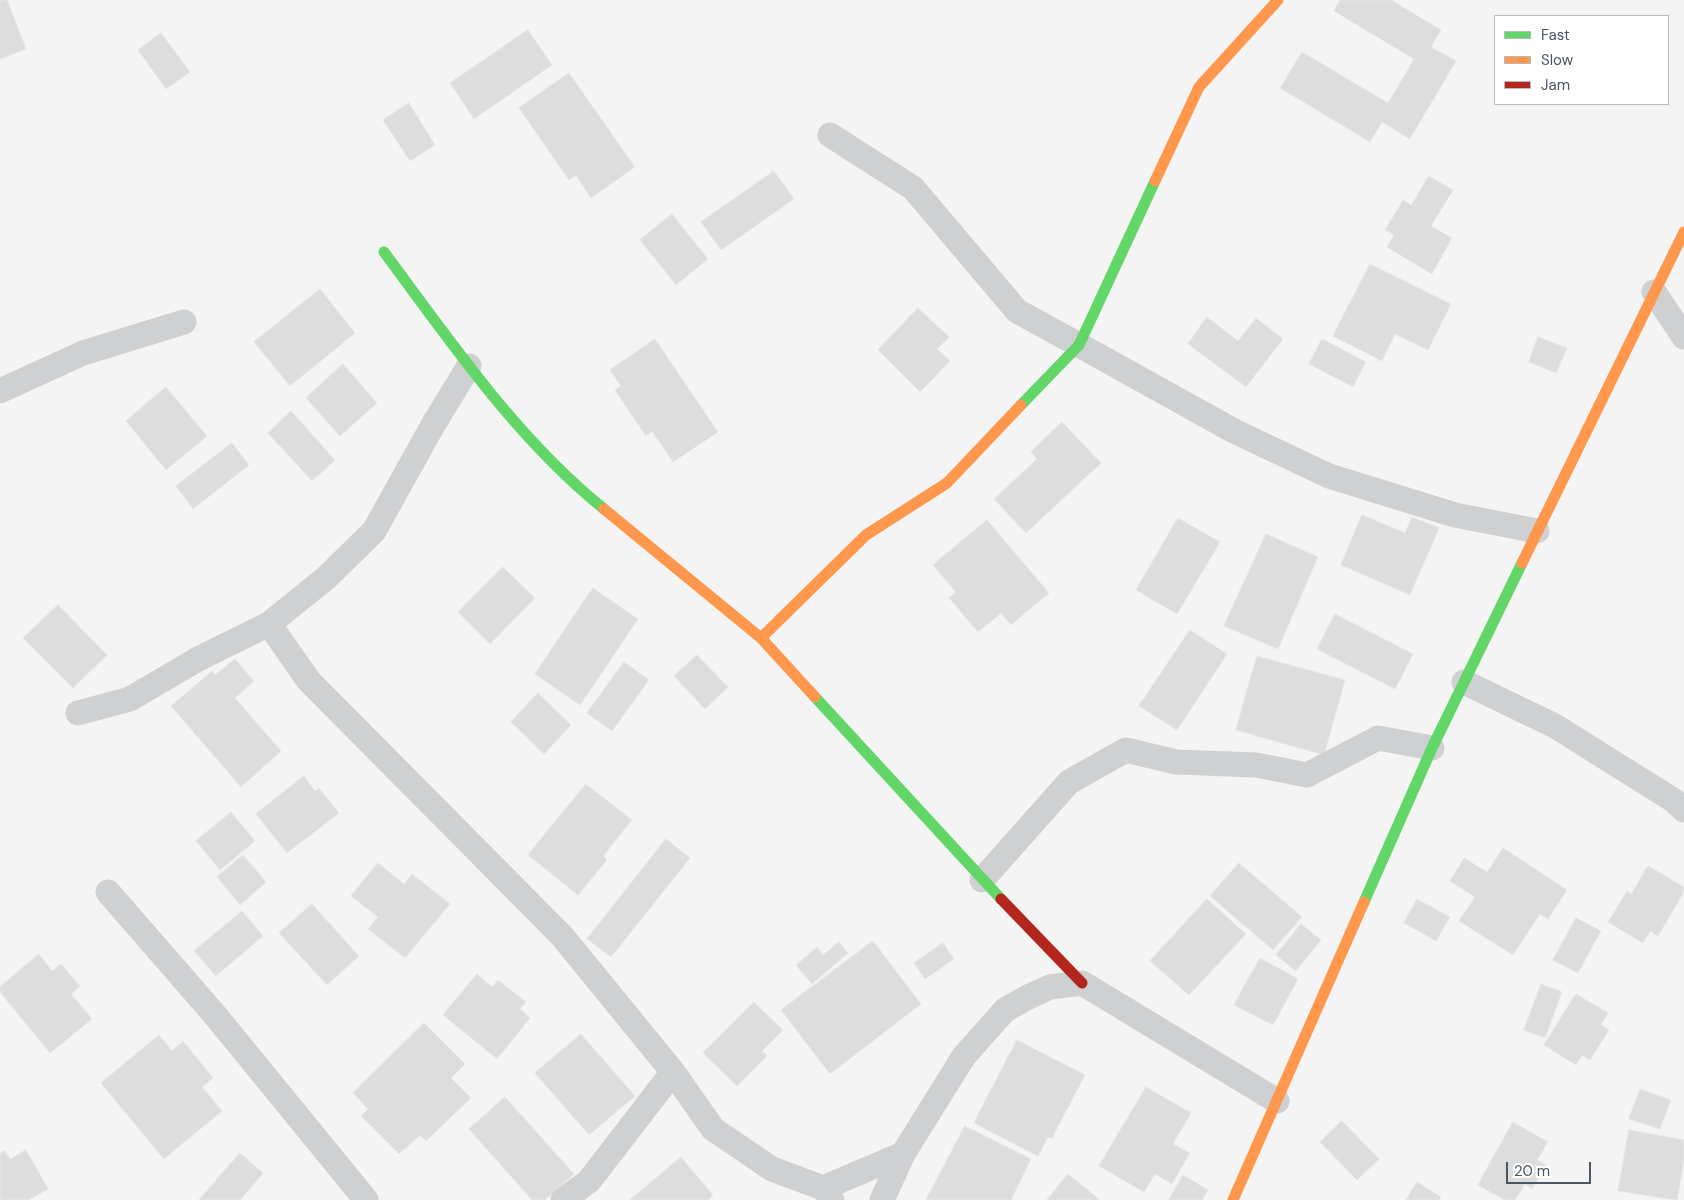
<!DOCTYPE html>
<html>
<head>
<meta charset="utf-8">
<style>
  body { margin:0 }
  #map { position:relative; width:1684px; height:1200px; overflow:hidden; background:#f4f4f4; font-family:"DM Sans",sans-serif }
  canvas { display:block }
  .legend { position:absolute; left:1494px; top:15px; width:175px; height:90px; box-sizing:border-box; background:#fff; border:1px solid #b7bbc0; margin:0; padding:6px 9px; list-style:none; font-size:15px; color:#4a5661 }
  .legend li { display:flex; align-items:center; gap:10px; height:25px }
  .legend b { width:25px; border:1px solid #b7bbc0 }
  .scale { position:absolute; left:1506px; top:1162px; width:85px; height:22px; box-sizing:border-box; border:2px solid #4a5661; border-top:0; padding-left:6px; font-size:15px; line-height:18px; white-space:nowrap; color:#4a5661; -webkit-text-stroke:4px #fff; paint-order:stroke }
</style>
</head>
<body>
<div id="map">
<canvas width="1684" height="1200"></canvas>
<ul class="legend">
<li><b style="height:6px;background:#63d668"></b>Fast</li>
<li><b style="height:6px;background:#ff974d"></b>Slow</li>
<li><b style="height:6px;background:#b3261e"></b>Jam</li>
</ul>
<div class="scale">20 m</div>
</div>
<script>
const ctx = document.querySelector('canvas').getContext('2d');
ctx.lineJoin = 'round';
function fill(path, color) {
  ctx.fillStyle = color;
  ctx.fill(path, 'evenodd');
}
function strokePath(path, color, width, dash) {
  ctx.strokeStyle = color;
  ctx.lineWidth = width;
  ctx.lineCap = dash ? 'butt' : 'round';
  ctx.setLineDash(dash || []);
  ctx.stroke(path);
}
const building = new Path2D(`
  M0,0H7L26,49L0,59Z
  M1340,0H1391L1441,30L1431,47L1456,61L1410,139L1382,122L1370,142L1280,88L1302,52L1388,103L1414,59L1334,11Z
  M528,30L552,65L474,119L450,83Z
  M161,33L190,72L166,89L138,50Z
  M569,73L635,167L591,198L576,175L569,180L519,108Z
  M409,103L435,145L410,161L383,120Z
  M774,171L794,199L721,250L701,222Z
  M1429,176L1453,190L1431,226L1452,238L1432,274L1387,247L1394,235L1385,230L1403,200L1411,205Z
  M672,214L708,259L676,285L640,240Z
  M1370,264L1451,304L1428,350L1395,334L1382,361L1333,336Z
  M320,289L355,333L290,386L254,342Z
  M918,308L949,337L937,349L950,361L920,392L878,350Z
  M1207,317L1238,341L1256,318L1283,339L1246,387L1188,344Z
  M1538,337L1567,348L1556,373L1529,362Z
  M655,339L718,432L673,462L652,431L646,436L615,390L621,386L610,370Z
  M1322,339L1366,362L1353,387L1309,364Z
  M343,364L377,403L340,436L306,398Z
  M166,387L207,436L166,470L126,421Z
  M291,411L335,460L312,481L268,433Z
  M1062,422L1101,463L1026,533L994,499L1037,459L1031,452Z
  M232,443L249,465L193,509L176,486Z
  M1362,515L1405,533L1412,517L1439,528L1410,595L1341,565Z
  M1178,518L1220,542L1177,614L1136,590Z
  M987,520L1049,593L1011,625L1001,613L978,632L949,598L956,592L933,565Z
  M1266,534L1318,557L1278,649L1224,626Z
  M503,567L535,598L490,644L458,612Z
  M593,588L638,619L580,705L535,674Z
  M58,605L107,655L73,688L23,638Z
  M1335,614L1413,654L1395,689L1317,649Z
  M1190,630L1227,654L1177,730L1139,706Z
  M697,655L728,687L705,709L674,676Z
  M1257,656L1345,680L1324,755L1236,730Z
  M235,659L254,681L235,698L281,751L241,787L171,706L212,671L215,675Z
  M624,662L649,680L612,731L587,713Z
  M538,693L571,725L544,754L511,722Z
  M304,776L315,791L319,788L339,813L287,853L256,814Z
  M586,784L632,820L603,856L607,860L578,895L528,855Z
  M231,812L255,841L220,870L196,841Z
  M666,839L690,858L611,957L587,939Z
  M1503,848L1567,890L1548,919L1540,914L1513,955L1459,921L1475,897L1450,881L1464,858L1487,872Z
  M243,855L266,882L240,905L217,877Z
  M378,863L404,884L412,874L450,904L405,958L368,929L378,917L351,896Z
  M1239,863L1302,917L1273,950L1210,896Z
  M1648,866L1684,887V892L1658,936L1650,931L1643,943L1608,922L1627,891L1631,894Z
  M1207,899L1246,934L1189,995L1150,961Z
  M1417,899L1450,917L1436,941L1404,923Z
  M312,904L359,956L327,985L279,933Z
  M242,911L263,936L216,976L194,951Z
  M1576,918L1601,931L1578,973L1553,960Z
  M1301,924L1321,940L1296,971L1276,955Z
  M873,941L921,1004L830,1074L781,1010Z
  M839,942L848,953L812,984L796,965L817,947L823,955Z
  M943,943L954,959L925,979L914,963Z
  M39,954L52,971L61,964L80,986L71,994L92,1019L50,1053L0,992V987Z
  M1260,958L1298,979L1273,1025L1234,1005Z
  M477,974L492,987L498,980L526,1002L520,1009L530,1018L497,1059L443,1015Z
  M1541,984L1562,992L1545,1038L1524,1030Z
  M1576,994L1608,1013L1601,1025L1609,1030L1590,1060L1582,1055L1576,1065L1544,1045Z
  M754,1002L783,1030L762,1051L767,1056L737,1086L703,1053Z
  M424,1023L465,1064L451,1078L471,1098L426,1141L420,1135L399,1154L361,1116L368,1109L353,1093Z
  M581,1034L635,1096L589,1135L535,1073Z
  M159,1035L172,1051L183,1041L213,1078L202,1087L222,1111L164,1159L101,1083Z
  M1017,1040L1085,1075L1052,1138L1048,1137L1038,1156L974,1123Z
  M1146,1087L1191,1113L1173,1144L1190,1153L1172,1184L1155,1174L1144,1192L1099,1166Z
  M1640,1089L1671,1100L1660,1129L1629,1119Z
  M505,1097L574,1174L545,1200H532L469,1129Z
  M1342,1121L1379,1159L1357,1180L1320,1142Z
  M1513,1122L1548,1142L1537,1160L1546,1165L1532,1189L1525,1184L1515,1200H1505L1478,1185Z
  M965,1126L1031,1159L1011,1200H926Z
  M1629,1130L1684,1140V1161L1677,1200L1618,1191Z
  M26,1150L48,1189L28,1200H0V1153L5,1151L10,1159Z
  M240,1153L263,1173L240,1200H199Z
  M681,1157L713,1195L708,1200H630Z
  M1068,1174L1100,1200H1047Z
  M1183,1175L1208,1190L1202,1200H1169Z
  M1417,1182L1441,1197L1439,1200H1406Z`);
fill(building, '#ddddde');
strokePath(building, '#e5e6e7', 1);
strokePath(new Path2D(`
  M830,135L913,188L1017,311L1079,345L1234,431L1329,476L1455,515L1537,531
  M1654,292L1684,337
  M0,391L83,353L184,322
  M269,624L309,681L562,936L673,1072L713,1129L772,1169L823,1188L832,1200
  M1464,682L1555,726L1673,800L1684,810
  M78,713L130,699L198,659L269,624L326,578L374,531L433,425L469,366
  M982,880L1069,782L1126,750L1176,762L1256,765L1307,775L1378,738L1432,748
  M108,892L215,1015L366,1200
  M823,1188L903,1154
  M563,1200L589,1181L673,1072
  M882,1200L903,1154L964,1056L1005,1010L1028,997L1050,987L1082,983L1277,1101`), '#ced0d2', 25);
strokePath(new Path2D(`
  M384,252C451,342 516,438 604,509
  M1021,405L1079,345L1155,181
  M815,697L1001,899
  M1364,902L1432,748L1522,563`), '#63d668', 11);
strokePath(new Path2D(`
  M1155,181L1199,87L1278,0
  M604,509L761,638L815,697
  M1522,563L1684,232
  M761,638L866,535L947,483L1021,405
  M1233,1200L1364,902`), '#ff974d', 11);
strokePath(new Path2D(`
  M1001,899L1082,983`), '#b3261e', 11);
</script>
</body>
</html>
